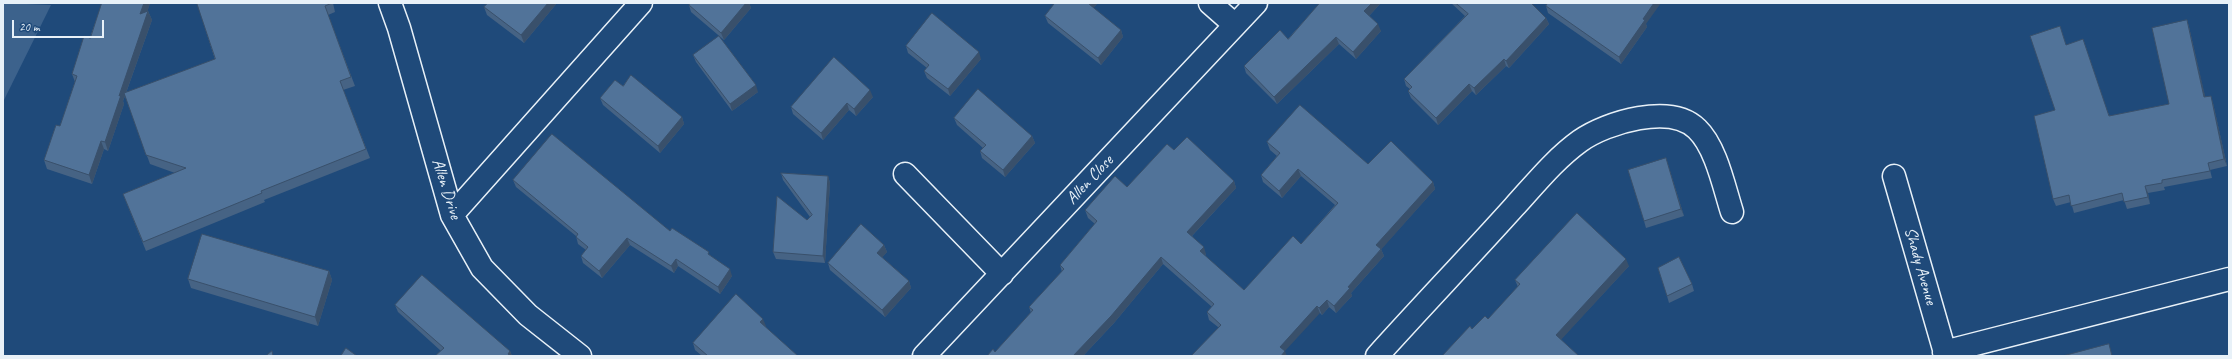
<!DOCTYPE html>
<html>
<head>
<meta charset="utf-8">
<style>
  body { margin:0 }
  #map { position:relative; width:2232px; height:359px; overflow:hidden; background:#1f4a7a; font-family:Caveat,sans-serif }
  canvas { display:block }
  .frame { position:absolute; inset:0; border:4px solid #e8f1f8; pointer-events:none }
  .scale { position:absolute; left:12px; top:20px; width:92px; height:18px; box-sizing:border-box; border:2px solid #e8f1f8; border-top:0; padding-left:5px; font-size:12px; line-height:14px; white-space:nowrap; color:#e8f1f8; -webkit-text-stroke:3px #1f4a7a; paint-order:stroke }
</style>
</head>
<body>
<div id="map">
<canvas width="2232" height="359"></canvas>
<div class="frame"></div>
<div class="scale">20 m</div>
</div>
<script>
const ctx = document.querySelector('canvas').getContext('2d');
ctx.lineJoin = 'round';
function fill(path, color) {
  ctx.fillStyle = color;
  ctx.fill(path, 'evenodd');
}
function strokePath(path, color, width, dash) {
  ctx.strokeStyle = color;
  ctx.lineWidth = width;
  ctx.lineCap = dash ? 'butt' : 'round';
  ctx.setLineDash(dash || []);
  ctx.stroke(path);
}
function label(font, color, halo, rows, align = 'center') {
  ctx.font = font + ' Caveat,sans-serif';
  ctx.lineWidth = 3;
  ctx.setLineDash([]);
  ctx.textBaseline = 'middle';
  ctx.strokeStyle = halo;
  ctx.fillStyle = color;
  for (const [text, x, y, turn = 0] of rows) {
    ctx.save();
    ctx.translate(x, y);
    ctx.rotate((+turn || 0) * Math.PI / 180);
    ctx.textAlign = isNaN(turn) ? turn : align;
    if (halo) ctx.strokeText(text, 0, 0);
    ctx.fillText(text, 0, 0);
    ctx.restore();
  }
}
fill(new Path2D(`
  M3,3L51,5L3,102Z`), '#3c628c');
const street = new Path2D(`
  M390,3L399,28L452,215L482,268L528,315L580,356
  M1210,3L1235,25
  M905,174L1002,274
  M1894,176L1946,356
  M452,215L641,3
  M1944,352L2229,279
  M924,356L1256,3
  M1377,356C1422,306 1469,257 1514,207C1535,184 1555,159 1580,141C1607,122 1671,103 1697,129C1716,147 1724,187 1732,212`);
strokePath(street, '#e8f1f8', 25);
strokePath(street, '#1f4a7a', 22);
fill(new Path2D(`
  M102,3H150L147,12L148,11L152,20L126,93L215,59L197,3H333L335,12L328,15L355,86L343,90L370,158L264,200L265,202L146,251L123,194L175,173L150,164L125,96L123,101L124,104L108,151L104,149L92,184L47,169L44,160L60,126L75,82L72,74L90,38Z
  M557,3L524,43L487,15L484,7Z
  M691,3H749L751,8L724,40L691,12L689,5Z
  M1318,3H1381L1369,16L1381,31L1356,59L1339,44L1277,104L1246,73L1244,66L1288,39L1319,4Z
  M1451,3H1531L1546,18L1549,24L1509,68L1506,66L1476,95L1472,91L1438,125L1411,98L1408,91L1410,89L1406,86L1404,79L1465,16Z
  M1097,4L1093,8L1121,30L1123,37L1101,65L1048,23L1045,16Z
  M1546,6L1646,24L1647,27L1621,64L1548,13Z
  M2187,20L2189,27L2205,97L2213,103L2227,166L2210,170L2212,178L2164,187L2165,190L2148,193L2150,204L2127,209L2124,200L2074,213L2071,202L2056,206L2053,199L2055,110L2067,45L2110,116L2169,104Z
  M906,46L981,59L950,96L927,78L924,71L927,68L908,53Z
  M693,55L758,92L732,111L696,62Z
  M623,86L682,117L684,124L660,153L603,105L600,98Z
  M873,97L856,116L849,110L823,140L793,114L791,107Z
  M954,118L1032,136L1035,143L1005,177L982,158L980,151L983,148L957,125Z
  M1267,142L1368,164L1433,182L1435,189L1381,249L1384,256L1351,293L1352,296L1336,313L1329,307L1322,315L1320,313L1218,327L1209,320L1207,312L1212,307L1163,264L1114,323L1083,356H987L995,352L1031,313L1029,307L1062,272L1060,265L1095,224L1088,218L1085,210L1127,187L1174,150L1234,181L1236,188L1192,236L1206,254L1205,256L1244,290L1301,244L1335,205L1301,176L1282,198L1263,182L1261,175L1277,156L1270,150Z
  M1668,165L1684,216L1646,228L1644,221Z
  M781,173L828,176L830,183L825,263L776,259L773,252L810,217L783,180Z
  M513,180L710,255L732,276L720,294L678,266L674,273L630,245L602,278L583,263L581,256L586,250L578,244L576,236L516,187Z
  M884,245L887,252L882,257L909,281L911,288L885,317L830,270L828,263Z
  M1629,266L1561,339L1472,329L1488,319L1518,287L1515,280Z
  M329,271L332,280L318,326L191,288L188,279Z
  M1692,284L1694,291L1669,303L1667,296Z
  M395,305L510,351L512,356H435L441,351L398,312Z
  M766,326L765,327L798,356H702L695,350L693,343Z`), '#466384');
fill(new Path2D(`
  M144,3H150L144,22L140,14Z
  M548,3H557L524,43L521,35Z
  M746,3H749L751,8L724,40L721,33Z
  M1089,3H1096L1097,4L1091,11L1089,4Z
  M1372,3H1381L1367,18L1364,11Z
  M1654,3H1661L1646,24L1647,27L1621,64L1619,57L1643,19Z
  M148,11L152,20L123,101L124,104L108,151L105,142L119,96Z
  M1546,18L1549,24L1509,68L1506,61Z
  M2187,20L2189,27L2207,104L2204,97Z
  M1378,24L1381,31L1356,59L1353,52Z
  M1121,30L1123,37L1101,65L1098,58Z
  M1336,37L1339,44L1277,104L1274,97Z
  M979,52L981,59L950,96L948,89Z
  M1504,59L1506,66L1476,95L1474,88Z
  M1469,84L1472,91L1438,125L1436,118Z
  M756,85L758,92L732,111L730,104Z
  M870,90L873,97L856,116L854,109Z
  M2211,96L2213,103L2227,166L2224,159Z
  M847,103L849,110L823,140L821,133Z
  M682,117L684,124L660,153L658,146Z
  M1032,136L1035,143L1005,177L1003,170Z
  M101,141L104,149L92,184L89,175Z
  M1666,158L1668,165L1684,216L1681,209Z
  M1298,169L1301,176L1282,198L1279,191Z
  M828,176L830,183L825,263L823,256Z
  M1234,181L1236,188L1189,239L1187,232Z
  M1433,182L1435,189L1379,252L1376,245Z
  M2145,186L2148,193L2150,204L2148,197Z
  M627,238L630,245L602,278L599,271Z
  M884,245L887,252L880,260L877,253Z
  M1204,247L1206,254L1203,258L1200,251Z
  M1381,249L1384,256L1351,293L1352,296L1336,313L1334,306L1348,287Z
  M1161,257L1163,264L1114,323L1083,356H1073Z
  M676,259L678,266L674,273L671,266Z
  M1626,259L1629,266L1559,342L1556,335Z
  M730,269L732,276L720,294L718,287Z
  M329,271L332,280L318,326L315,317Z
  M909,281L911,288L885,317L882,310Z
  M1327,300L1329,307L1322,315L1319,308Z
  M1317,306L1320,313L1285,351L1287,356H1281L1280,347Z
  M763,319L766,326L763,329L760,322Z
  M510,351L512,356H509L508,354Z`), '#39506b');
const building = new Path2D(`
  M102,3H144L140,14L148,11L119,96L121,95L105,142L101,141L89,175L44,160L56,125L60,126L77,76L72,74L84,36L90,38Z
  M197,3H332L325,6L351,77L340,81L366,149L261,191L262,193L143,242L123,194L186,168L146,155L124,93L215,59Z
  M488,3H548L521,35L484,7Z
  M691,3H746L721,33L689,5Z
  M1055,3H1089V4L1121,30L1098,58L1045,16Z
  M1320,3H1372L1364,11L1378,24L1353,52L1336,37L1274,97L1244,66L1280,30L1288,39Z
  M1456,3H1531L1546,18L1506,61L1504,59L1474,88L1469,84L1436,118L1408,91L1412,87L1404,79L1468,14Z
  M1548,3H1654L1643,19L1645,20L1619,57L1546,6Z
  M932,13L979,52L948,89L924,71L929,65L906,46Z
  M2187,20L2204,97L2211,96L2224,159L2208,163L2210,171L2162,180V183L2145,186L2148,197L2124,202L2122,193L2071,206L2069,195L2053,199L2034,116L2055,110L2030,36L2060,26L2066,45L2083,39L2109,116L2169,104L2152,28Z
  M719,36L756,85L730,104L693,55Z
  M834,57L870,90L854,109L847,103L821,133L791,107Z
  M631,75L682,117L658,146L600,98L615,80L623,86Z
  M978,89L1032,136L1003,170L980,151L986,145L954,118Z
  M1300,105L1368,164L1391,141L1433,182L1376,245L1381,249L1348,287L1350,288L1334,306L1327,300L1319,308L1317,306L1280,347L1285,351L1281,356H1191L1221,325L1207,312L1214,304L1161,257L1111,316L1073,356H987L993,349L995,352L1033,310L1029,307L1064,269L1060,265L1097,221L1085,210L1115,176L1127,187L1167,144L1174,150L1187,137L1234,181L1187,232L1204,247L1200,251L1244,290L1293,236L1301,244L1338,203L1298,169L1279,191L1261,175L1280,153L1267,142Z
  M552,134L670,231L672,228L709,252L708,254L730,269L718,287L676,259L671,266L627,238L599,271L581,256L588,247L576,237L578,234L513,180Z
  M1666,158L1681,209L1644,221L1628,170Z
  M781,173L828,176L823,256L773,252L777,196L807,220L812,215Z
  M1577,213L1626,259L1556,335L1579,356H1442L1470,326L1472,329L1485,316L1488,319L1520,284L1515,280Z
  M861,224L884,245L877,253L909,281L882,310L828,263Z
  M202,234L329,271L315,317L188,279Z
  M1679,257L1692,284L1667,296L1658,268Z
  M422,275L510,351L508,354L511,356H435L444,348L395,305Z
  M736,294L763,319L760,322L798,356H708L693,343Z
  M2109,344L2112,356H2063Z
  M346,348L357,356H341Z
  M272,351L273,356H266Z`);
fill(building, '#517399');
strokePath(building, '#39506b', 1);
label('17px', '#e8f1f8', '#1f4a7a', [
  ["Allen Close",1090,180,-47],
  ["Allen Drive",446,189,72],
  ["Shady Avenue",1920,266,74]
]);
</script>
</body>
</html>
